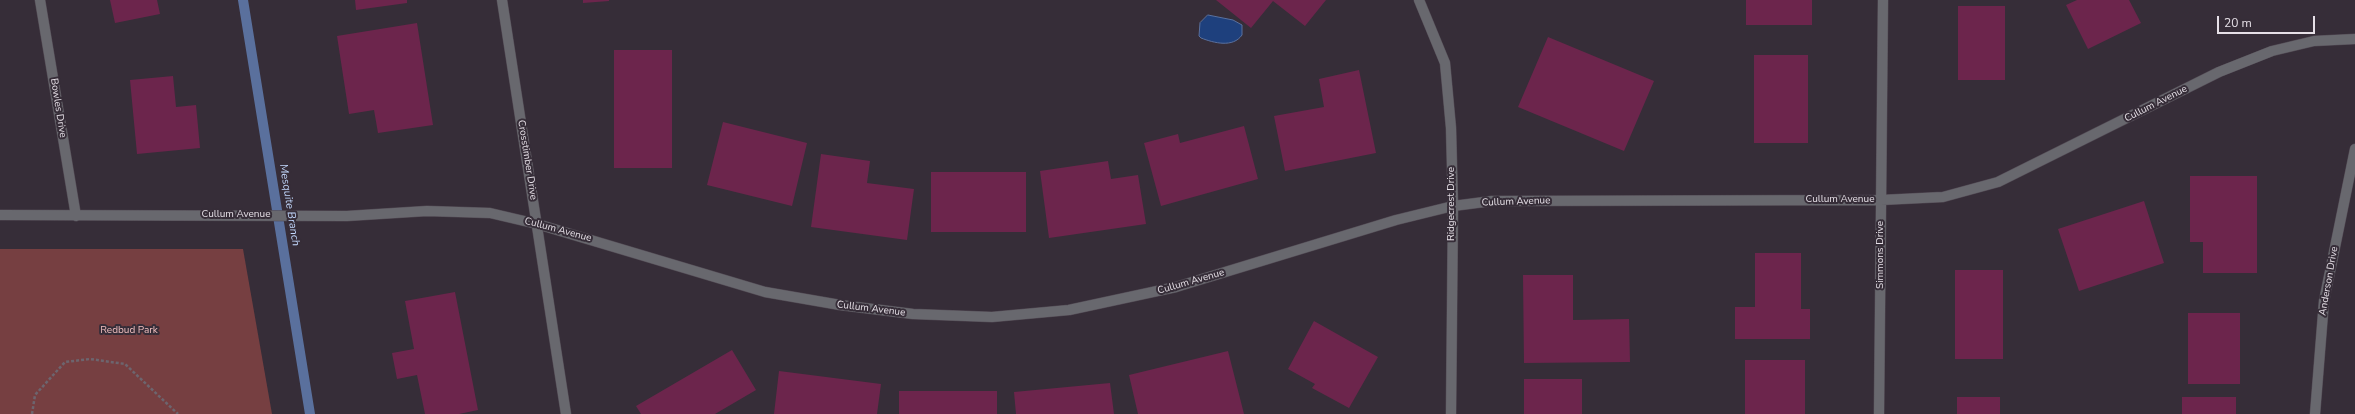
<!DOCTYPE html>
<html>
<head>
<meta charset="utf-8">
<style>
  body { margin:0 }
  #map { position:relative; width:2355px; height:414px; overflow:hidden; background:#362d38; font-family:"Nunito Sans",sans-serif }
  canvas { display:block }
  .scale { position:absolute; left:2217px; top:16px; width:98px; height:18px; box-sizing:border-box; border:2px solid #e6e0e7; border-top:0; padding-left:5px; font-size:12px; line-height:14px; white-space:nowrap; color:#e6e0e7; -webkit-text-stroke:3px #362d38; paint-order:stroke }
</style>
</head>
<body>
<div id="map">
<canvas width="2355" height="414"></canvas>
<div class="scale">20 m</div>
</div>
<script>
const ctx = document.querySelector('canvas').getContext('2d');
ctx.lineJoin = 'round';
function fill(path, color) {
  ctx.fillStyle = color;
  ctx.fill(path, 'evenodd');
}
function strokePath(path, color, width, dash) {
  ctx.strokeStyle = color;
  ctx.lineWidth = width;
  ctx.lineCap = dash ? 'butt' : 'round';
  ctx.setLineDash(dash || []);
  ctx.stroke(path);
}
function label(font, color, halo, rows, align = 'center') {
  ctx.font = font + ' "Nunito Sans",sans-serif';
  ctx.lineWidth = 4;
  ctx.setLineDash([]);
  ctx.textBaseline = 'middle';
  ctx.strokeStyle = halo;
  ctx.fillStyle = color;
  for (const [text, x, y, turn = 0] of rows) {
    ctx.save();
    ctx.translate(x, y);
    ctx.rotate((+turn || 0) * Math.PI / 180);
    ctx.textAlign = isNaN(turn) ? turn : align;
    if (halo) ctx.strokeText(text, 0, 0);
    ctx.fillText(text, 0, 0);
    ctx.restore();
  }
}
fill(new Path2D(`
  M0,249H243L272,414H0Z`), '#763f41');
const water = new Path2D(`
  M1208,15L1233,20L1242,25V35C1233,48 1214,43 1201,38L1199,36L1200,23Z`);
fill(water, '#1e407d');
strokePath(water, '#5a709d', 1);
strokePath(new Path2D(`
  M243,0L310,414`), '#5a709d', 10);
fill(new Path2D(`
  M110,0H157L160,14L115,23Z
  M355,0H407V3L356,10Z
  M583,0H609V1L583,3Z
  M1216,0H1326L1305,26L1273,1L1251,28Z
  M1746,0H1812V25H1746Z
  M2077,0H2129L2141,23L2088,49L2066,5Z
  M1958,6H2005V80H1958Z
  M417,23L433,125L378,133L374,110L349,114L337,36Z
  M1548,37L1654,81L1624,151L1518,107Z
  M614,50H672V168H614Z
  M1754,55H1808V143H1754Z
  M1359,70L1376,153L1285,171L1274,116L1324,107L1319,79Z
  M173,76L176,107L196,105L200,148L137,154L130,80Z
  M723,122L807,143L792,206L707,185Z
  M1244,126L1258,179L1161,206L1144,143L1178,134L1180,143Z
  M821,154L870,161L867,183L914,189L907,240L811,227Z
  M1108,161L1111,179L1138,175L1146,224L1049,238L1040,171Z
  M931,172H1026V232H931Z
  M2190,176H2257V273H2203V242H2190Z
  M2144,201L2164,263L2079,291L2058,229Z
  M1755,253H1801V309H1810V339H1735V307H1755Z
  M1955,270H2003V359H1955Z
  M1523,275H1573V320L1629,319L1630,362L1524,363Z
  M455,292L478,410L459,414H425L417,375L397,379L392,353L414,349L405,301Z
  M2188,313H2240V384H2188Z
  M1314,321L1378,357L1349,408L1312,388L1315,384L1288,369Z
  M732,350L756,390L715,414H641L636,406Z
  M1228,351L1244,414H1138L1129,375Z
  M1745,360H1805V414H1745Z
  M779,371L881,384L877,414H774Z
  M1524,379H1582V414H1524Z
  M1110,383L1114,414H1016L1014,392Z
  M899,391H997V414H899Z
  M1957,397H2000V414H1957Z
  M2182,397H2236V414H2182Z`), '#6c254c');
const street = new Path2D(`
  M40,0L76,216
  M502,0L566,414
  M1419,0L1445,63L1451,128L1453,206L1451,414
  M0,215L347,216L427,211L490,213L537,224L765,292L840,305L913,314L992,317L1069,310L1176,287L1396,220L1453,206L1492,201L1881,200L1943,197L1998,182L2219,72L2272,51L2314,41L2355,39
  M1879,414L1883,0
  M2315,414L2324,301L2355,149`);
strokePath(street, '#524a54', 11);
strokePath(new Path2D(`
  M32,414L35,395L65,362L90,359L125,364L178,414`), '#6d656e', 2.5, [3, 2]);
strokePath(street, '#68686e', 10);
label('10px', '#e6e0e7', '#362d38', [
  ["Cullum Avenue",2156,104,-27],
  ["Bowles Drive",58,108,81],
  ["Crosstimber Drive",527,160,81],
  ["Cullum Avenue",1840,200],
  ["Cullum Avenue",1516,202,-2],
  ["Ridgecrest Drive",1452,204,-90],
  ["Cullum Avenue",236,215],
  ["Cullum Avenue",558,230,15],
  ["Simmons Drive",1881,255,-90],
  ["Anderson Drive",2329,281,-80],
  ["Cullum Avenue",1191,282,-16],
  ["Cullum Avenue",871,309,7]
]);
label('10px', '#f0bfbf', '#362d38', [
  ["Redbud Park",129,331]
]);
label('italic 11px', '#c2d8fd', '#362d38', [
  ["Mesquite Branch",289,205,81]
]);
</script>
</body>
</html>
